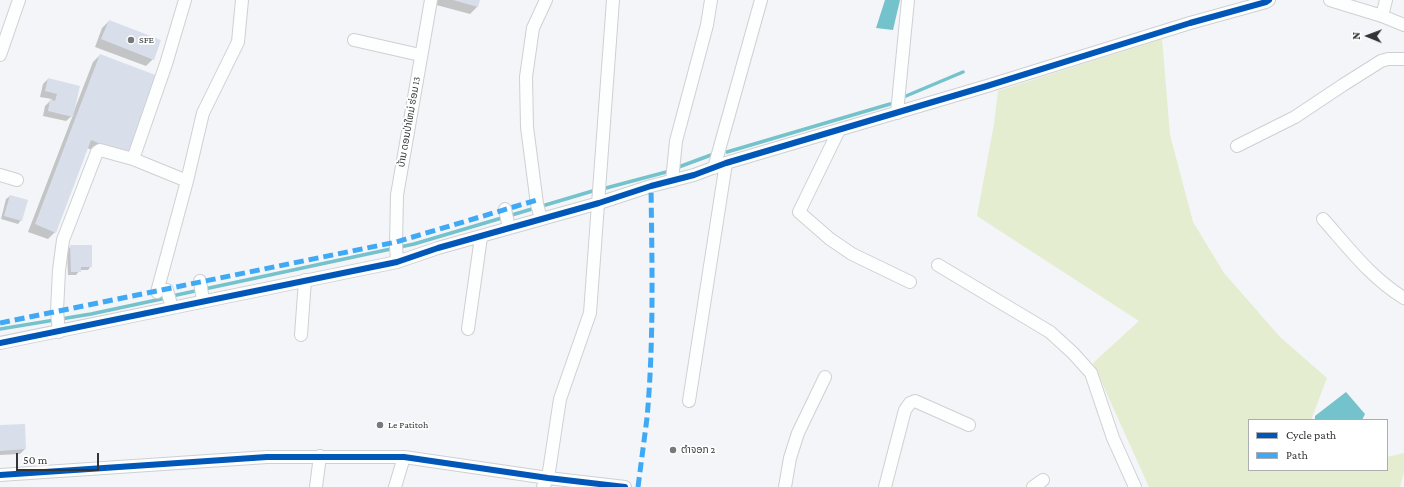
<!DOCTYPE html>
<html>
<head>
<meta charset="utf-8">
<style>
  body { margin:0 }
  #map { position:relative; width:1404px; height:487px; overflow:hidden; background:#f3f5f8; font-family:"Crimson Pro",serif }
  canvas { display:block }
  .legend { position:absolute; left:1248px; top:419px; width:140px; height:52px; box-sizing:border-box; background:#fff; border:1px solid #adaeaf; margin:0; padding:5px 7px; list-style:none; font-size:12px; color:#333437 }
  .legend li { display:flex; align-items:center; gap:8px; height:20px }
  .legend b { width:20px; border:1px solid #adaeaf }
  .north { position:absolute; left:1348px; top:16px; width:40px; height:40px; -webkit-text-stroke:3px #fff; paint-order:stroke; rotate:271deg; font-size:11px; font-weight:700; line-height:16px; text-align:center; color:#333437 }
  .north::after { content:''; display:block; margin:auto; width:14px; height:18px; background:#333437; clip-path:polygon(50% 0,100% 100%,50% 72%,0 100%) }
  .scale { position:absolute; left:16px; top:453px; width:83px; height:18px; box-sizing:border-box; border:2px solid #333437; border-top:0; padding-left:5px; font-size:12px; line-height:14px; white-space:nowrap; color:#333437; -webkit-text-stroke:3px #fff; paint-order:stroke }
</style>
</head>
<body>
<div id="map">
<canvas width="1404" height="487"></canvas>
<ul class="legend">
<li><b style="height:5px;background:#0057b8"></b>Cycle path</li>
<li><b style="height:5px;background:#3fa9f5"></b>Path</li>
</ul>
<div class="north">N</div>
<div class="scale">50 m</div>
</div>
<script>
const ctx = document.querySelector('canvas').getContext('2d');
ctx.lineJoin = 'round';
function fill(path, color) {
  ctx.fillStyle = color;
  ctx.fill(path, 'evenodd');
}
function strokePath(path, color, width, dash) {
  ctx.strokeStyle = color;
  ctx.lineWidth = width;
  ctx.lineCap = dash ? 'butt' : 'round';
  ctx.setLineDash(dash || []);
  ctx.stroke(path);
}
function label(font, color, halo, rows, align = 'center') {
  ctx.font = font + ' "Crimson Pro","Noto Sans Lao",serif';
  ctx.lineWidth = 3.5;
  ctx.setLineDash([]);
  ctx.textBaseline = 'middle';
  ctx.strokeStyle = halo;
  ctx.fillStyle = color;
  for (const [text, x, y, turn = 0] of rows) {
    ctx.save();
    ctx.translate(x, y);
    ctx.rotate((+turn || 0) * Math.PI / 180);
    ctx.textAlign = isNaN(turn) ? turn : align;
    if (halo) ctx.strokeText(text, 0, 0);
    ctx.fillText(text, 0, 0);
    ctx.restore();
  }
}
fill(new Path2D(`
  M1162,39L1170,135L1193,222L1224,273L1280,337L1327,378L1311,420H1249V470H1387V457L1404,453V472L1400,487H1149L1093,363L1139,321L977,216L994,124L998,91Z`), '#e4edcf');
fill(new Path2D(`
  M885,0H900L893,30L876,28Z
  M1346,392L1365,414L1362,420H1315V416Z`), '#74c2cb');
fill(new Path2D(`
  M430,0H479L477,7L470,14L429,3Z
  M109,21L153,59L146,66L95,47L102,28Z
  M100,55L120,161L87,148L55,232L48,239L28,232L73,115L66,121L43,116L45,106L52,99L40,97L43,84L48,79L74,111L93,62Z
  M10,196L21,220L18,224L1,219L6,199Z
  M71,246L91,266L88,270H80L76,275H68L67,250Z
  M0,426L25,449L20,454L0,455Z`), '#0003');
strokePath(new Path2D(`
  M906,96L963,72
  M727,152L890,104
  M676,168L711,155
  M606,188L670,171
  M172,296L414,244L596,190
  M0,329L91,314L166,298`), '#74c2cb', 3.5);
fill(new Path2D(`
  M453,0H480L478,7Z
  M109,20L161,40L154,60L101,39Z
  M100,54L158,76L128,154L91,140L56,233L35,224Z
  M48,78L80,86L73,117L48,111L50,99L55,101L57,94L45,91Z
  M10,195L28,200L22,221L4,216Z
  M70,245H92V267H81V272H71Z
  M25,424L26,449L0,451V425Z`), '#d8dfea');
const minor = new Path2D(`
  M1330,0L1382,16L1404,25
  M1382,16L1386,0
  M354,40L420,55
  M0,55L19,0
  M897,113L908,0
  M839,130L799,212L830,239L852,254L910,282
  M1237,146L1295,117L1343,85L1381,61L1388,59H1404
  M133,159L166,64L185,0
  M714,168L761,0
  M0,175L17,180
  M672,181L676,141L707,25L711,0
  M505,209L509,228
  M541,219L537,204L527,127L526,77L533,28L546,0
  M1323,219C1348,247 1371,278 1404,298
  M397,262L396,245L397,195L431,0
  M938,265L1050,332L1073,353L1091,373L1113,438L1135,487
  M200,281L203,301
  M167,290L172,308
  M157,292L187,181L203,113L238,42L242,0
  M468,329L481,237
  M59,332L57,311L59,270L63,240L97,152L100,150L133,159L187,181
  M301,335L305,280
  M0,343L397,262L438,248L599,203L651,186L694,175L726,163L987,86L1190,23L1266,2L1269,0
  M689,401L726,163
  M0,475L267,457H404L548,478L625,487
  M316,487L320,456
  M395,487L404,457
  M543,487L548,478L560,399L590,313L613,0
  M785,487L790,458L798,433L825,377
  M885,487L905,410L910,403L915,401L969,425
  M1033,487L1043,480`);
strokePath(minor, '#cfd0d2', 14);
strokePath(minor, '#fdfefe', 12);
strokePath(new Path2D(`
  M0,323L396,242L537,200
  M638,487C641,464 644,441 647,418C654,341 652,263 651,186`), '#3fa9f5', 5, [10, 5]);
strokePath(new Path2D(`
  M0,343L397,262L438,248L599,203L651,186L694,175L726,163L987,86L1190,23L1266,2L1269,0
  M0,475L267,457H404L548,478L625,487`), '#0057b8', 6);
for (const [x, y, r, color] of [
  [131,40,4,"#76787b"],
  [380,425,4,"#76787b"],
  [673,450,4,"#76787b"]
]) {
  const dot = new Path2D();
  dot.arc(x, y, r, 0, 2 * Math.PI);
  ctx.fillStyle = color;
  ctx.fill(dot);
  strokePath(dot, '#fff', 1.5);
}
label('10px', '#333437', '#fff', [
  ["SFE",139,40],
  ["Le Patitoh",388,425],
  ["ຕຳຈອກ 2",681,450]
], 'left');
label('10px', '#333437', '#fff', [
  ["ບ້ານ ດອນປ່າໃຫມ່ ຮ່ອມ 13",409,122,-80]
]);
</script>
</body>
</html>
